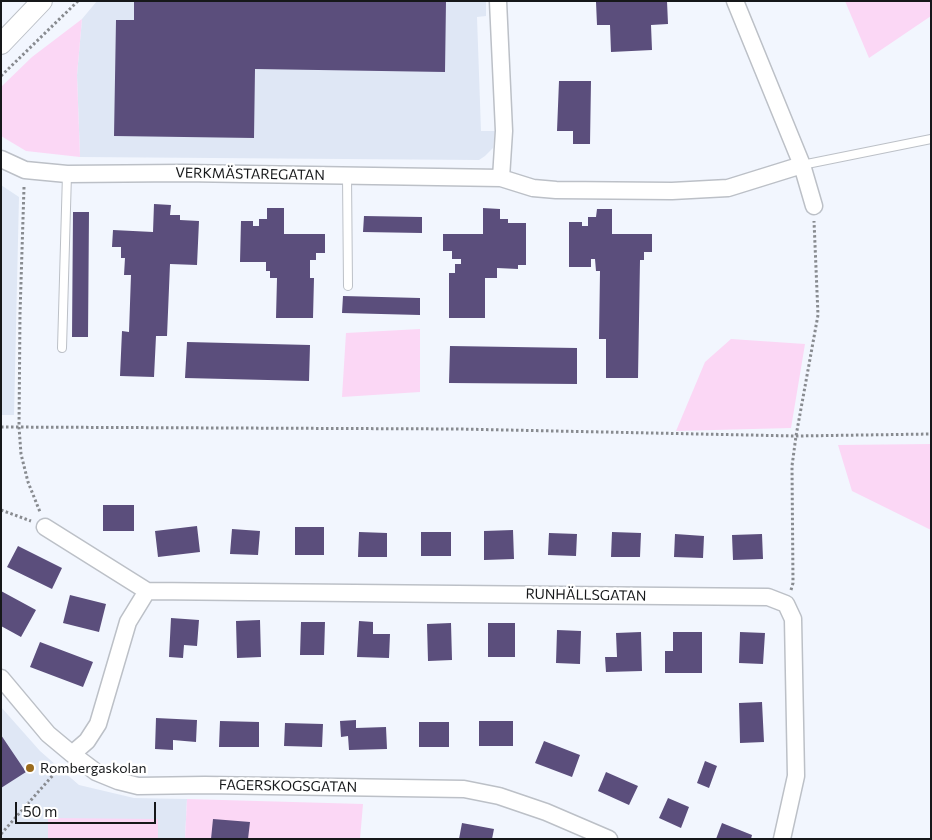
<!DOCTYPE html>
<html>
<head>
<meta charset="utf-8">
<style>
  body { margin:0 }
  #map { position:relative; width:932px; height:840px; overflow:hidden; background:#f2f6fe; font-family:Commissioner,sans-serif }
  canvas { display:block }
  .frame { position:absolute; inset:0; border:2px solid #16181a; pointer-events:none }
  .scale { position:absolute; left:15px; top:802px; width:141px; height:22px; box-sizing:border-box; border:2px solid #16181a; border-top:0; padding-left:6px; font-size:15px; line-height:18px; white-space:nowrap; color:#16181a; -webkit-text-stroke:4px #fff; paint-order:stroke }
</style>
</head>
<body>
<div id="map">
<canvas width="932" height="840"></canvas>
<div class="frame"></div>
<div class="scale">50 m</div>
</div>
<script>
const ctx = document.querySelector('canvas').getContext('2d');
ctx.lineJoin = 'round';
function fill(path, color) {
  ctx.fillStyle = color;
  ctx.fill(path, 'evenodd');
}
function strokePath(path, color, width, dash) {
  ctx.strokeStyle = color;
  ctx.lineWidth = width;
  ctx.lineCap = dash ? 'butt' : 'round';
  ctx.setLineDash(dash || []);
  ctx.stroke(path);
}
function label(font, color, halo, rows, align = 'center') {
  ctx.font = font + ' Commissioner,sans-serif';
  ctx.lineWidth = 5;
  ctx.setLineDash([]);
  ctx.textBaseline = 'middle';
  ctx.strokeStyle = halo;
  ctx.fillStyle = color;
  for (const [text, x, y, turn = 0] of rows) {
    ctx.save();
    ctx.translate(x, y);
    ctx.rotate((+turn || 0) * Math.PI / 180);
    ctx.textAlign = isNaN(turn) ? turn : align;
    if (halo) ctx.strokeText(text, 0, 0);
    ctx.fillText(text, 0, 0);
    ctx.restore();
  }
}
fill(new Path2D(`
  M97,1H486V16L477,17L481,131H495L493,148L485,156L479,160L80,157L77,75L82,19Z
  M1,185L19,197L14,415H1Z
  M1,707L40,751L79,785L134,798L187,799L185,839H1Z`), '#dfe7f5');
fill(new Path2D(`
  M845,1H931V16L869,58Z
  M82,19L77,75L80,157L26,151L1,136V87L32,57Z
  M420,329V392L342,397L346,333Z
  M731,339L805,344L791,428L676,431L705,362Z
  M931,444V530L852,491L838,445Z
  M187,799L363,804L360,839H185Z
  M48,818L158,819V839H48Z`), '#fbd7f5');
fill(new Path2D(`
  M134,1H446L445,72L255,69L254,138L114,136L116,20H134Z
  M667,1L668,24L651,25L652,50L611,52L610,25H597L596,2Z
  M559,81H591L590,144H573V131H557Z
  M154,204L171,205L170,215H180V220L199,221L197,265L170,264L167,336H156L154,377L120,376L122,331L129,332L131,275H124L125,258H121V247H112L113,230L153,232Z
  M267,208H284V234H325V253H316V260H310V278H314L313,318H276L277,278H270V271H266V262H240L241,221H253V226H259V219H267Z
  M483,208L500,209V219H508V223H526V265H518V269L497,268V278H485V318H449V273H455V264H461V259H452V251H443V234H483Z
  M597,209H612V234H652V252H644V260H640L638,378H606V339H599L600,271H596L595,259H591V267H569V222H582V226H588V217H596Z
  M73,212H89L88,337H72Z
  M364,216L422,217V233L363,232Z
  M343,296L420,298V315L342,313Z
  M187,342L310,345L309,381L185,378Z
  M450,346L577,348V384L449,383Z
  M103,505H134V531H103Z
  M197,526L200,552L158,557L155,531Z
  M295,527H324V555H295Z
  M232,529L260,531L258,555L230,554Z
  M513,530L514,559L484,560V531Z
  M359,532L387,533V557H358Z
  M421,532H451V556H421Z
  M612,532L641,533L640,557H611Z
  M549,533L577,534L576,556L548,555Z
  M675,534L704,536L703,558L674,557Z
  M762,534L763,559L733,560L732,535Z
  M18,546L62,568L52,589L7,567Z
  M1,591L36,610L21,637L1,626Z
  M70,595L106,604L99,632L63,623Z
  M171,618L199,620L197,646L184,645L183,658L169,657Z
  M260,620L261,657L237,658L236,621Z
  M359,621L373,622V634H390L389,658L357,657Z
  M301,622H325L324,655H300Z
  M451,623L452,660L428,661L427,624Z
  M488,623H515V657H488Z
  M557,630L581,631L580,664L556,663Z
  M641,632L642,671L606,672L605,657H617L616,633Z
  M673,632H702V673H665V651H673Z
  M740,632L765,633L763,664L739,663Z
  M40,642L93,662L83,687L30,667Z
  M762,702L764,742L740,743L739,703Z
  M156,718L197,720L196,742L173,740V750L155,749Z
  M356,720V728L386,727L387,749L349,750L348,736L341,737L340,721Z
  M220,721L259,722V747H219Z
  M479,721H513V746H479Z
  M419,722H449V747H419Z
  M285,723L323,724L322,747L284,746Z
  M1,735L26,772L1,788Z
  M544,741L580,755L572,777L535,763Z
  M705,761L717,766L709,788L697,783Z
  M606,772L638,786L629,805L598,791Z
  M668,798L689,807L681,828L659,818Z
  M213,819L250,822L248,839H211Z
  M462,823L494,829L492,839H459Z
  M722,823L752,835L751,839H716Z`), '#5b4e7c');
const service = new Path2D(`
  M802,165L931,139
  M347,175L348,286
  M62,348L67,174`);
const minor = new Path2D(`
  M498,1L504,131L501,178
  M1,159L25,170L67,174L183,173L501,178L533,188L556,190L672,191L728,188L802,165L735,1
  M802,165L814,206
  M45,527L147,591
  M1,678L48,734L72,754L96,772L118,781L138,786L205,785L464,789L499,796L546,812L609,839
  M72,754L87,741L98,724L128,622L147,591L768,597L786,604L793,619L796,776L782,839`);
const tertiary = new Path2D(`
  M1,44L42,1`);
strokePath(service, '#bcc0c7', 10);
strokePath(minor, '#bcc0c7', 19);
strokePath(tertiary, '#bcc0c7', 22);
strokePath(new Path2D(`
  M1,76L78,1
  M24,187L20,314L19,427L21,454L28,482L40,512
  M1,427L458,429L796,436L931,434
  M1,510L31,521
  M791,590L793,583L792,466L796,436L818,315L814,221
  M1,834L61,766`), '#888b90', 3, [2.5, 2.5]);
strokePath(service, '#fff', 8);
strokePath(minor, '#fff', 16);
strokePath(tertiary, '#fff', 20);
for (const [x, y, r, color] of [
  [30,768,5,"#9b6c1d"]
]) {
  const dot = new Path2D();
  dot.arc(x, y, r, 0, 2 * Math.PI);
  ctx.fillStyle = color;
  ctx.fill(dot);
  strokePath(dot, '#fff', 2);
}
label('14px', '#16181a', '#fff', [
  ["VERKMÄSTAREGATAN",250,174,1],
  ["RUNHÄLLSGATAN",586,595,1],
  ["FAGERSKOGSGATAN",288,786,1]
]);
label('14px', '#16181a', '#fff', [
  ["Rombergaskolan",40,768]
], 'left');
</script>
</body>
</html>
